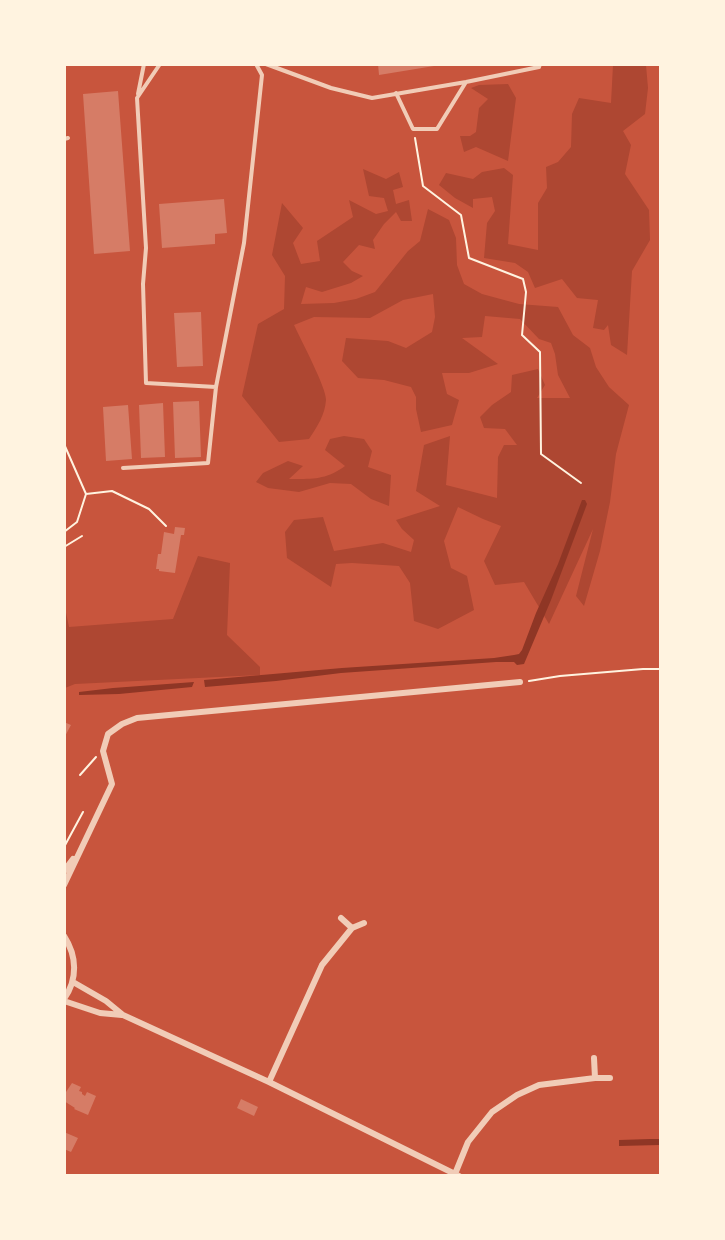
<!DOCTYPE html>
<html>
<head>
<meta charset="utf-8">
<style>
  body { margin:0 }
  #map { position:relative; width:725px; height:1240px; overflow:hidden; background:#c8553d; font-family:Figtree,sans-serif }
  canvas { display:block }
  .frame { position:absolute; inset:0; border:66px solid #fff3e0; pointer-events:none }
</style>
</head>
<body>
<div id="map">
<canvas width="725" height="1240"></canvas>
<div class="frame"></div>
</div>
<script>
const ctx = document.querySelector('canvas').getContext('2d');
ctx.lineJoin = 'round';
function fill(path, color) {
  ctx.fillStyle = color;
  ctx.fill(path, 'evenodd');
}
function strokePath(path, color, width, dash) {
  ctx.strokeStyle = color;
  ctx.lineWidth = width;
  ctx.lineCap = dash ? 'butt' : 'round';
  ctx.setLineDash(dash || []);
  ctx.stroke(path);
}
fill(new Path2D(`
  M613,65H646L648,88L645,114L623,131L631,145L625,174L649,210L650,240L632,271L627,355L611,345L608,325L604,330L593,328L598,300L577,298L562,279L535,288L528,272L515,263L484,258L487,223L495,211L492,197L473,199V208L455,198L439,185L446,173L473,179L482,172L504,168L513,175L508,244L538,250V203L547,188L546,167L558,162L571,147L572,114L579,98L611,103Z
  M508,84L516,98L508,161L476,147L464,152L460,136H470L476,132L479,108L488,99L471,88L479,85Z
  M363,169L386,179L399,172L403,187L393,190L396,204L409,200L412,221H401L396,212L384,224L373,240L375,249L359,245L343,262L352,271L363,276L351,283L322,292L306,287L301,304L334,303L356,299L375,292L408,251L420,241L428,209L449,220L456,238L457,265L464,284L482,294L519,304L558,307L573,335L590,348L596,367L609,387L629,405L616,454L610,502L600,551L584,606L576,596L593,529L549,624L524,582L495,585L484,561L501,526L483,519L458,507L444,541L451,568L467,576L474,610L438,629L414,621L410,583L399,566L352,563L336,564L331,587L287,558L285,532L294,520L323,517L334,551L383,543L411,552L414,540L402,529L396,520L440,506L416,491L424,445L450,436L446,485L497,498L498,457L504,445H517L505,429L484,428L480,417L492,405L511,392L512,375L538,369L545,385L537,398H570L558,375L555,354L551,343L539,339L520,319L485,316L482,337L462,338L498,364L469,373H442L447,394L459,400L452,425L421,432L416,409V397L411,387L384,380L358,378L342,361L346,338L388,341L406,348L432,332L435,317L433,294L403,300L370,318L314,317L294,325C300,338 327,389 326,400C325,415 317,427 309,439L279,442L242,396L258,324L284,309L285,276L272,255L282,203L303,228L293,243L301,264L320,261L317,241L353,217L349,200L376,214L388,211L384,198L369,196Z
  M344,436L364,439L372,451L368,467L391,475L389,506L371,499L351,484L330,483L299,492L268,488L256,482L263,473L288,461L303,466L289,479C312,479 326,480 345,466L325,450L330,439Z
  M198,556L230,563L227,635L260,667V675L75,684L65,688V608L69,627L173,619Z`), '#ae4732');
fill(new Path2D(`
  M582,500H585L587,504L551,600L524,664L517,665L514,662H496L341,673L276,681L205,687L204,680L342,668L494,658L514,655L519,654L522,650L536,613L558,564Z
  M194,682L192,687L119,694L79,695V692L113,688Z
  M650,1139H660V1145L619,1146V1140Z`), '#8f3625');
fill(new Path2D(`
  M378,64H434V66L379,75Z
  M118,91L130,251L94,254L83,94Z
  M224,199L227,233L215,234V244L162,248L159,204Z
  M201,312L203,366L177,367L174,313Z
  M199,401L201,457L175,458L173,402Z
  M163,403L165,457L141,458L139,405Z
  M128,405L132,459L106,461L103,407Z
  M175,527L185,528L184,535H181L175,573L159,571V569H156L158,554H161L164,532L174,534Z
  M64,722L71,725L64,738Z
  M72,1083L81,1087L79,1091L82,1092V1094L85,1096L87,1092L96,1096L88,1115L74,1109L75,1108L64,1101V1095Z
  M241,1099L258,1107L254,1116L237,1108Z
  M64,1132L78,1138L71,1152L64,1149Z`), '#d67c66');
strokePath(new Path2D(`
  M415,138L423,186L461,215L469,258L523,279L526,292L522,335L540,352L541,454L581,483
  M64,444L86,494L77,522L64,532
  M86,494L112,491L149,509L166,526
  M64,547L82,536
  M529,681L560,676L643,669H660
  M80,775L96,757
  M64,847L83,812`), '#fff3e0', 2);
strokePath(new Path2D(`
  M266,64L331,88L372,98L466,82L539,67L540,64
  M396,93L413,129H437L466,82
  M138,94L144,64
  M64,139L68,138
  M216,387L244,243L262,75L256,64
  M123,468L208,463L216,387L146,383L143,284L146,248L137,98L160,64`), '#f1ccb7', 4);
strokePath(new Path2D(`
  M64,871L73,859
  M64,885L112,784L103,751L108,734L122,724L137,718L520,682
  M341,918L352,928
  M64,936C77,956 78,979 64,999
  M73,982L106,1001L123,1015L269,1082L459,1176
  M64,1001L100,1013L122,1015
  M594,1058L595,1078
  M269,1082L322,965L352,928L364,923
  M455,1174L468,1142L492,1112L517,1095L539,1085L595,1078H610`), '#f1ccb7', 6);
</script>
</body>
</html>
